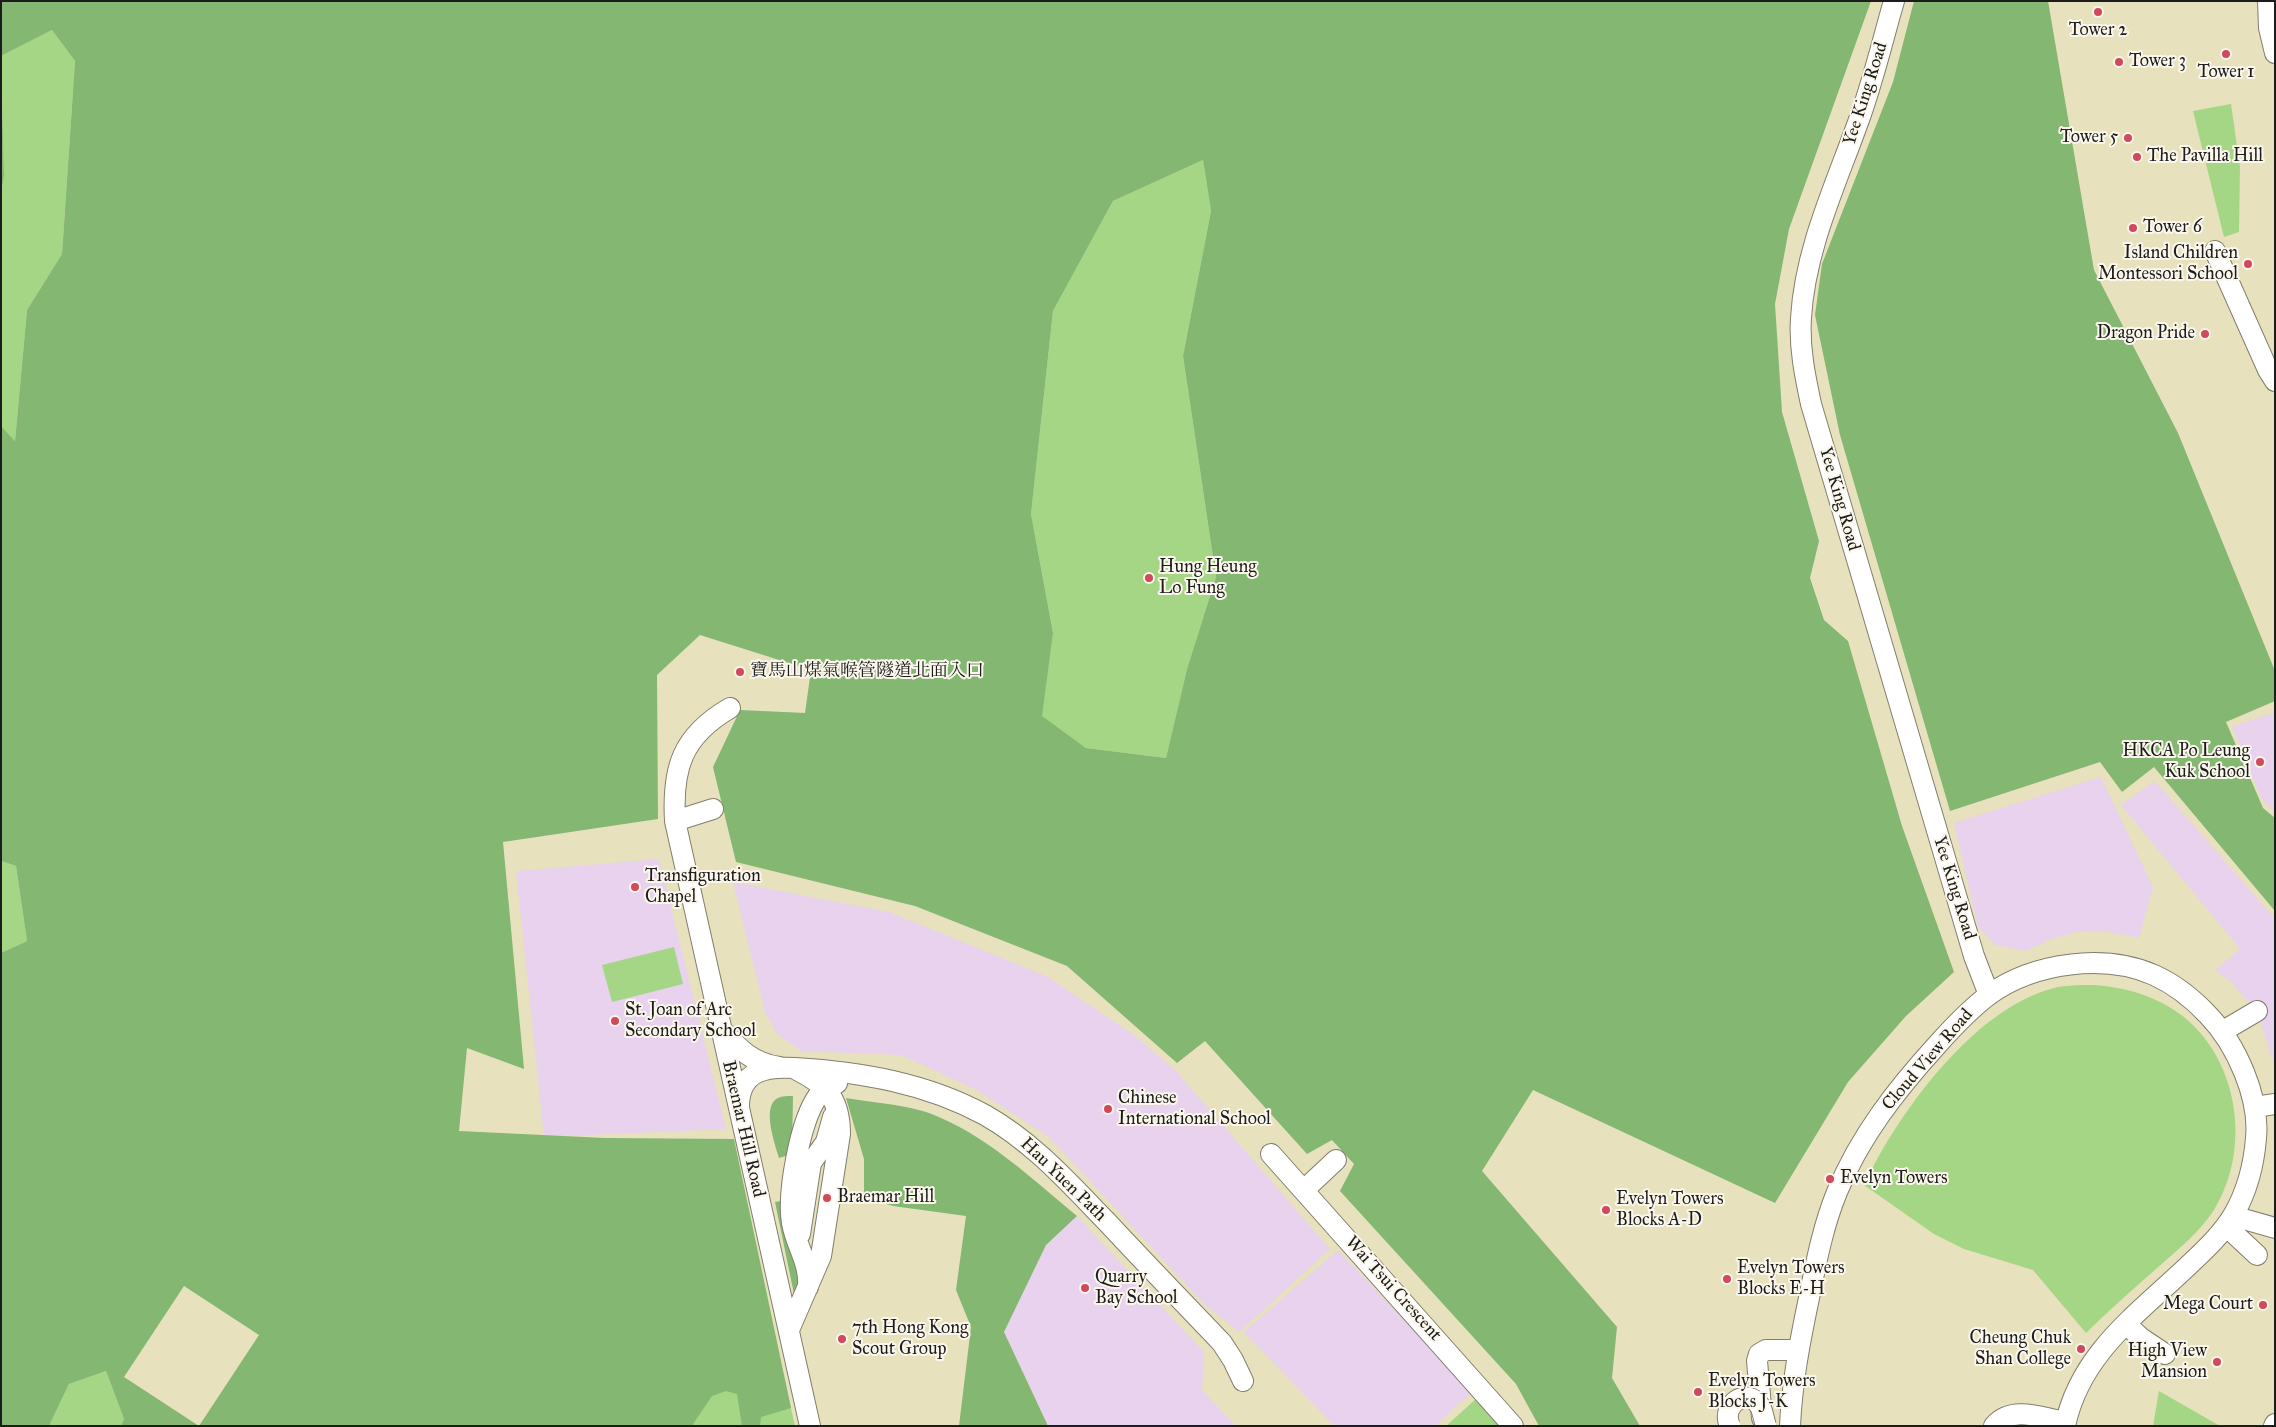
<!DOCTYPE html>
<html>
<head>
<meta charset="utf-8">
<style>
  body { margin:0 }
  #map { position:relative; width:2276px; height:1427px; overflow:hidden; background:#e7e1bd; font-family:"IM FELL Great Primer",serif }
  canvas { display:block }
  .frame { position:absolute; inset:0; border:2px solid #1c1c1c; pointer-events:none }
</style>
</head>
<body>
<div id="map">
<canvas width="2276" height="1427"></canvas>
<div class="frame"></div>
</div>
<script>
const ctx = document.querySelector('canvas').getContext('2d');
ctx.lineJoin = 'round';
function fill(path, color) {
  ctx.fillStyle = color;
  ctx.fill(path, 'evenodd');
}
function strokePath(path, color, width, dash) {
  ctx.strokeStyle = color;
  ctx.lineWidth = width;
  ctx.lineCap = dash ? 'butt' : 'round';
  ctx.setLineDash(dash || []);
  ctx.stroke(path);
}
function label(font, color, halo, rows, align = 'center') {
  ctx.font = font + ' "IM FELL Great Primer","Noto Serif TC",serif';
  ctx.lineWidth = 4;
  ctx.setLineDash([]);
  ctx.textBaseline = 'middle';
  ctx.strokeStyle = halo;
  ctx.fillStyle = color;
  for (const [text, x, y, turn = 0] of rows) {
    ctx.save();
    ctx.translate(x, y);
    ctx.rotate((+turn || 0) * Math.PI / 180);
    ctx.textAlign = isNaN(turn) ? turn : align;
    if (halo) ctx.strokeText(text, 0, 0);
    ctx.fillText(text, 0, 0);
    ctx.restore();
  }
}
fill(new Path2D(`
  M2275,712V812L2261,798L2232,727Z
  M2101,777L2153,887L2139,938L2103,931L2077,932L2052,939L2025,951L1995,945L1978,927L1954,823Z
  M2155,781L2275,919V1068L2257,1011L2229,980L2215,970L2240,949L2121,805Z
  M659,859L726,1129L544,1137L516,871Z
  M733,882L889,912L1046,976L1134,1035L1176,1071L1330,1249L1239,1332L1206,1306L1049,1137L975,1089L901,1055L801,1051L777,1034L765,1012Z
  M1077,1216L1204,1352L1202,1390L1236,1426H1048L1004,1332L1046,1245Z
  M1338,1250L1472,1392L1435,1426H1334L1244,1332Z`), '#e8d2ee');
fill(new Path2D(`
  M52,30L75,61L62,254L27,310L15,441L1,426V194L4,176L1,56Z
  M2231,104L2240,167L2239,232L2224,237L2193,111Z
  M1203,160L1211,211L1183,356L1216,577L1187,669L1166,758L1086,748L1041,716L1053,633L1031,514L1053,311L1113,201Z
  M1,861L16,866L27,941L1,953Z
  M674,947L683,984L612,1002L602,965Z
  M2093,985C2126,987 2157,996 2184,1017C2240,1063 2251,1150 2214,1210C2199,1233 2176,1251 2156,1269C2132,1290 2108,1311 2086,1333L2033,1270L1964,1249L1934,1234L1864,1185C1897,1115 1970,1014 2047,990C2062,985 2077,985 2093,985Z
  M779,1355L795,1426H667L640,1388Z
  M106,1371L124,1419L121,1426H49L69,1384Z
  M2159,1391L2220,1426H2153Z
  M1477,1398L1500,1426H1446Z`), '#a4d685');
fill(new Path2D(`
  M1,1H1871L1789,229L1775,304L1782,412L1819,541L1810,578L1824,620L1848,641L1902,826L1954,972L1906,1016L1848,1082L1775,1203L1533,1090L1482,1171L1617,1327L1612,1378L1640,1426H1539L1516,1384L1340,1191L1354,1164L1332,1140L1307,1154L1205,1041L1177,1063L1067,966L915,906L736,862L713,767L740,710L805,713L811,670L700,635L657,675L658,819L503,842L524,1069L467,1048L459,1131L605,1138L734,1139L791,1408L761,1417L760,1426H742L737,1394L726,1391L712,1396L693,1424L695,1426H121L124,1419L106,1371L69,1384L49,1426H1V953L27,941L16,866L1,861V426L15,441L27,310L62,254L75,61L52,30L1,56ZM1203,160L1211,211L1183,356L1216,577L1187,669L1166,758L1086,748L1042,716L1053,633L1031,514L1053,311L1113,201ZM184,1286L259,1335L199,1426L124,1377Z
  M1914,1H2048L2094,270L2178,433L2275,671V701L2226,722L2263,808L2275,818V911L2154,767L2122,792L2100,762L1950,811L1840,435L1815,315L1822,264L1893,82Z
  M1,60L4,176L1,194Z
  M793,1096L792,1154L779,1158C775,1144 761,1106 778,1098C782,1096 788,1096 793,1096Z
  M846,1098C870,1102 906,1105 929,1113C985,1134 1031,1178 1077,1216L1046,1245L1004,1332L1048,1426H959L971,1327L956,1290L966,1216L893,1206L864,1197V1159Z
  M786,1200L802,1280L795,1299L775,1202Z`), '#83b772');
const minor = new Path2D(`
  M1894,1C1883,39 1874,77 1861,114C1838,180 1805,247 1801,318C1799,347 1805,376 1811,404L1974,956L1989,995
  M2268,1L2269,28L2275,53
  M2215,251L2268,370L2275,381
  M730,708C682,736 672,768 675,821L810,1426
  M675,821L713,809
  M722,1030C739,1049 752,1063 779,1067
  M2223,1031L2257,1011
  M739,1105C740,1071 765,1066 795,1068C861,1072 926,1083 985,1115C1033,1142 1069,1183 1107,1222C1145,1263 1184,1303 1222,1343L1233,1360L1243,1381
  M2255,1107L2275,1104
  M1271,1154L1513,1426
  M1304,1190L1336,1160
  M2233,1216L2275,1228
  M2226,1226L2257,1255
  M800,1234L811,1163L826,1142L833,1117
  M808,1287C810,1263 796,1246 792,1223C787,1193 800,1121 818,1096C823,1090 830,1087 837,1083
  M2126,1324L2141,1338L2165,1354
  M789,1330L821,1256L840,1134C840,1099 827,1085 797,1070
  M1762,1418L1757,1361L1759,1354L1766,1350H1798
  M1790,1426C1792,1382 1800,1341 1809,1298C1816,1263 1823,1226 1837,1192C1860,1136 1897,1089 1937,1045C1953,1027 1970,1009 1990,994C2034,963 2104,953 2154,975C2174,984 2193,999 2208,1015C2236,1044 2260,1097 2256,1138C2254,1164 2247,1191 2234,1214C2223,1233 2206,1249 2190,1264C2139,1313 2080,1353 2065,1426
  M1994,1426C2012,1405 2042,1418 2065,1422
  M2274,1426L2275,1424`);
strokePath(minor, '#827e6c', 22);
strokePath(minor, '#fff', 20);
const minorBridge = new Path2D(`
  M1730,1426C1720,1405 1747,1386 1760,1406C1763,1412 1764,1420 1766,1426`);
strokePath(minorBridge, '#827e6c', 22, []);
strokePath(minorBridge, '#fff', 20);
for (const [x, y, r, color] of [
  [2098,12,5,"#d1495b"],
  [2226,54,5,"#d1495b"],
  [2119,62,5,"#d1495b"],
  [2128,138,5,"#d1495b"],
  [2137,157,5,"#d1495b"],
  [2133,228,5,"#d1495b"],
  [2248,264,5,"#d1495b"],
  [2205,334,5,"#d1495b"],
  [1149,578,5,"#d1495b"],
  [740,672,5,"#d1495b"],
  [2260,762,5,"#d1495b"],
  [635,887,5,"#d1495b"],
  [615,1021,5,"#d1495b"],
  [1108,1109,5,"#d1495b"],
  [1830,1179,5,"#d1495b"],
  [827,1198,5,"#d1495b"],
  [1606,1210,5,"#d1495b"],
  [1727,1279,5,"#d1495b"],
  [1085,1288,5,"#d1495b"],
  [2263,1305,5,"#d1495b"],
  [842,1339,5,"#d1495b"],
  [2081,1349,5,"#d1495b"],
  [2217,1362,5,"#d1495b"],
  [1698,1392,5,"#d1495b"]
]) {
  const dot = new Path2D();
  dot.arc(x, y, r, 0, 2 * Math.PI);
  ctx.fillStyle = color;
  ctx.fill(dot);
  strokePath(dot, '#fbf7ec', 2);
}
label('18px', '#1c1c1c', '#fbf7ec', [
  ["Tower 2",2098,31,"center"],
  ["Tower 3",2129,62],
  ["Tower 1",2226,73,"center"],
  ["Tower 5",2118,138,"right"],
  ["The Pavilla Hill",2147,157],
  ["Tower 6",2143,228],
  ["Island Children",2238,254,"right"],
  ["Montessori School",2238,275,"right"],
  ["Dragon Pride",2195,334,"right"],
  ["Hung Heung",1159,568],
  ["Lo Fung",1159,589],
  ["寶馬山煤氣喉管隧道北面入口",750,672],
  ["HKCA Po Leung",2250,752,"right"],
  ["Kuk School",2250,773,"right"],
  ["Transfiguration",645,877],
  ["Chapel",645,898],
  ["St. Joan of Arc",625,1011],
  ["Secondary School",625,1032],
  ["Chinese",1118,1099],
  ["International School",1118,1120],
  ["Evelyn Towers",1840,1179],
  ["Braemar Hill",837,1198],
  ["Evelyn Towers",1616,1200],
  ["Blocks A-D",1616,1221],
  ["Evelyn Towers",1737,1269],
  ["Blocks E-H",1737,1290],
  ["Quarry",1095,1278],
  ["Bay School",1095,1299],
  ["Mega Court",2253,1305,"right"],
  ["7th Hong Kong",852,1329],
  ["Scout Group",852,1350],
  ["Cheung Chuk",2071,1339,"right"],
  ["Shan College",2071,1360,"right"],
  ["High View",2207,1352,"right"],
  ["Mansion",2207,1373,"right"],
  ["Evelyn Towers",1708,1382],
  ["Blocks J-K",1708,1403]
], 'left');
label('18px', '#1c1c1c', '#fbf7ec', [
  ["Yee King Road",1866,94,-72],
  ["Yee King Road",1839,499,74],
  ["Yee King Road",1954,888,73],
  ["Cloud View Road",1928,1060,-49],
  ["Braemar Hill Road",743,1129,77],
  ["Hau Yuen Path",1063,1180,44],
  ["Wai Tsui Crescent",1393,1289,48]
]);
</script>
</body>
</html>
